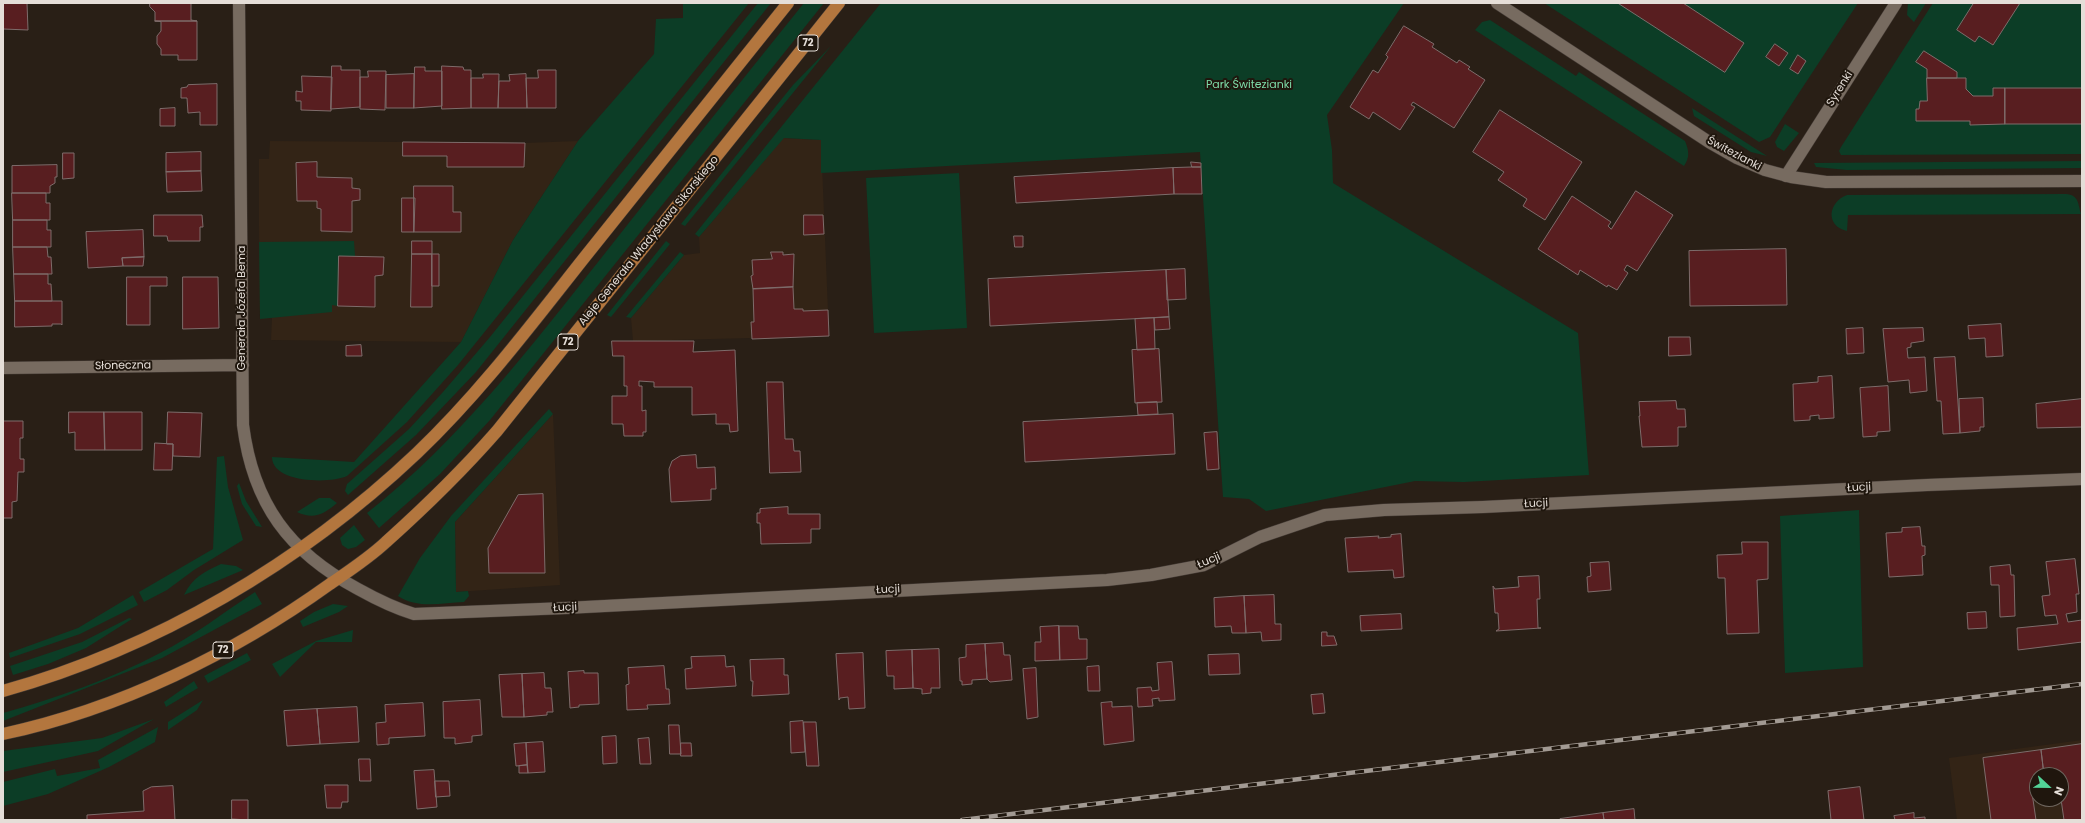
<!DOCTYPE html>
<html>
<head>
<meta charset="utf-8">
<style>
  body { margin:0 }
  #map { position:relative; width:2085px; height:823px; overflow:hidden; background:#291f16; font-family:Poppins,sans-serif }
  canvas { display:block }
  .frame { position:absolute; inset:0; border:4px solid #e5ded8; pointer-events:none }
  .north { position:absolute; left:2029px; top:767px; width:40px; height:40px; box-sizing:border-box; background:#1f160d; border:1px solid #6e665e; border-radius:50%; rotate:112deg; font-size:11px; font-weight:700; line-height:16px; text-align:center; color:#e5ded8 }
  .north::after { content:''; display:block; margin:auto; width:14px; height:18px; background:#52d397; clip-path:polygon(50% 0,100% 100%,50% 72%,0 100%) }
</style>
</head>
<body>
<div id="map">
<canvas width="2085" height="823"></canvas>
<div class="frame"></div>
<div class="north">N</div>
</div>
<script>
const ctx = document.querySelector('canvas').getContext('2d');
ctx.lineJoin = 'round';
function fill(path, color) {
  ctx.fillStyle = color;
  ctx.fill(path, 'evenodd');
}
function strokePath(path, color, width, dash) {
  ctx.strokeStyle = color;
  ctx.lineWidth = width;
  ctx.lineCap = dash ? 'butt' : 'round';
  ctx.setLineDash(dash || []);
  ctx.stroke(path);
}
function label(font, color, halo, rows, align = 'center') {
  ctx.font = font + ' Poppins,sans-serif';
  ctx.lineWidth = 4;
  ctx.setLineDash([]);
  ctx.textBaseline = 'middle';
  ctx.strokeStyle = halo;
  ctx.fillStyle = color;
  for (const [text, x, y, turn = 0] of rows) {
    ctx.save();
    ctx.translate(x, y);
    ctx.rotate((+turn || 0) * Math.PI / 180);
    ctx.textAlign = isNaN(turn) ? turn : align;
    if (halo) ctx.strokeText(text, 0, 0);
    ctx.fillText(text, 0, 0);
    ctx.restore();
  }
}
fill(new Path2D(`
  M783,138L821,140L829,336L633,341L631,318L684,255L700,253L699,237Z
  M270,141L525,143L578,141L513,240L461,342L271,340L272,318L260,319L259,226V159H269Z
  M553,414L560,585L456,592L455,522Z
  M2082,740V820H1957L1949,758ZM2037,775H2061V799H2037Z`), '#332416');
fill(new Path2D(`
  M683,3H749L458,365L407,422L347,476C330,484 272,483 272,457L354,462L461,342L513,240L578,141L654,54L656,19L683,18Z
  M758,3H771L476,372L416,435L348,495L345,491L347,484L409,429L443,392L490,337Z
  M804,3H824L490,420L440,474L379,528L367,513C459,441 530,348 602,257C669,172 736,87 804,3Z
  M881,3H1404L1327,115L1332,150L1333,183L1578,333L1589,475L1464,482L1415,481L1266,511L1249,499L1223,497L1200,152L821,173V140L784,138L699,237L695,234Z
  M1544,3H1858L1770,137L1759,142Z
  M1908,3H1926L1914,22L1907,15Z
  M1933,3H2082V154L1841,155L1839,151L1841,147Z
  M1490,20L1576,76L1579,72L1685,141C1689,151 1690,157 1684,166L1475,30L1482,22Z
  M831,46L685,226L681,224L793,85Z
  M1692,108L1767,156L1751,152L1694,116Z
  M1785,124L1799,133L1784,151L1777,147L1775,142Z
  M2082,161V168L1847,170L1816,167L1814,163Z
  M959,173L967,328L874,333L866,178Z
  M2066,194C2079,195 2078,204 2081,214L1848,215L1847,231C1825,226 1828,202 1847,195Z
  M354,241L355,256H339L338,306L332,305V312L260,319L259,242Z
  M666,241L670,244L611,317L607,315Z
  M680,252L684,255L631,318L626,317Z
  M549,409L553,414L455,522L456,592L468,591L469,596L464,602C442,603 417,609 398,596L420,558L451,516Z
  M224,456L228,487L243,540L194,570L167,590L144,602L139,592L213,549L217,457Z
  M239,483L246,501L262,527L256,526L242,504L237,486Z
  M319,498H330L337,503C324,514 314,520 297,512Z
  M1859,510L1863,667L1785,673L1780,516Z
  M354,525L365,540L356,547L348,549L342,545L340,538Z
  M221,564L236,566L243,570L184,595C192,578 205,571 221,564Z
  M255,592L262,604L162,658L3,721V713C56,698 111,679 160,653C194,636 224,612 255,592Z
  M133,595L138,605L80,634L10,658L9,653L78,628Z
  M333,604L348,606L339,612L303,627L300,621L314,612Z
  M129,618L132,619L86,648L48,664L13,675L10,666L82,642Z
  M353,630L352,642H316L280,677L272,664L316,641Z
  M247,653L251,660L208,683L204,676Z
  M194,681L198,688L166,707L164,702Z
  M203,700L197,710L168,730V722Z
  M154,719L98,751L3,772V751L102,738Z
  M158,727L155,742L109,767L48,794L3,806V782L55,769L57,776L100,768L98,760Z`), '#0c3d26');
const building = new Path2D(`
  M3,3H27L28,30L3,29Z
  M150,3H191V20L197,21H155V12L150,7Z
  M1618,3H1683L1744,43L1725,72Z
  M1974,3H2020L1993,45L1979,36L1975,42L1957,30Z
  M155,21H197V60H178V55H161V49L157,44V36L161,31V22Z
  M1404,26L1434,44L1432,47L1457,63L1459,60L1470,67L1468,69L1485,80L1454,128L1413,102L1411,105L1415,107L1400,130L1373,112L1369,119L1350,107L1373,70L1378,73L1388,57L1386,55Z
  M1775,44L1788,53L1779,66L1766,57Z
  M1924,51L1957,72V78H1927V69L1916,62Z
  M1798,55L1806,61L1798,74L1790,69Z
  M332,66H341V70H360V107L331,109Z
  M442,66L463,67L464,70H471V108L442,109Z
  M415,67H425V71H442V106L414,108Z
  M538,70H556V108H527L526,78H538Z
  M368,71H386L385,110L360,109V77H368Z
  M414,74V108H386V75Z
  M483,74H499L498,108H471V78H483Z
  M526,74L527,108H498L499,81H510L509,75Z
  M302,76L332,77L331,111L301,110V101H296V91L302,92Z
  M1927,78H1966V89L1973,96H1993V88H2005V124L1970,125V121H1916V109H1919L1920,101H1927Z
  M217,84V125H200V112L188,113L187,98H181V88L187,87L188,85Z
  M2005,88H2082V124H2005Z
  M175,108V126H160V109Z
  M1500,110L1582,162L1545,220L1523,206L1527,199L1498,180L1504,172L1473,152Z
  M403,142L525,143L524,167H447V156H403Z
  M201,152V171L166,172V153Z
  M63,153H74V178L63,179Z
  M317,162V177L352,178V188L360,189V200L352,201V232L321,231V209L317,208V201H297L296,163Z
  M1191,162L1201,163V167H1192Z
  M57,165V177H55V183L50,186V193H12V166Z
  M1192,167H1201L1202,194H1174L1173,168Z
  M1173,168L1174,194L1016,203L1014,177Z
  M201,171L202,191L167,192L166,172Z
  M414,186H453V212H461V232H414Z
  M1636,191L1673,215L1637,271L1627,265L1624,270L1628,273L1617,290L1608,285L1607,287L1580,270L1578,275L1538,249L1572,196L1611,222L1608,226L1611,229Z
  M12,193H46V203H50V220H13Z
  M402,198H415L414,232H402Z
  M154,215H202L203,227H200V241H168L167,236H154Z
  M804,215H823L824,234L804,235Z
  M13,220H47V230H51V247H13Z
  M143,230L144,257L122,258L123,266L88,268L86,232Z
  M1014,236H1023V247H1015Z
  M412,241H432V254H412Z
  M13,247H47L48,257H51L52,274H14Z
  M1786,249L1787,305L1690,306L1689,251Z
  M771,252H783V255L794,254L793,287L753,289L751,276L753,275L752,260L772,259Z
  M412,254H432V307H411Z
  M432,254H439V286H432Z
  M339,256L384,257L383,275L375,276V307L338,306Z
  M144,257L143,266H123L122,258Z
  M1185,269L1186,299L1167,300L1166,270Z
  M1166,270L1169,317L990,326L988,279Z
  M14,274H48V284H51L52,301H15Z
  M127,277H167V286H150V325H127Z
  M183,277H218L219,328L183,329Z
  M793,287L794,309H803V311L828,310L829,336L752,339L751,322H754L753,289Z
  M15,301H62V325L61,324H52V326L15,327Z
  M1169,317L1170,329L1155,330L1154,318Z
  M1154,318L1155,349L1137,350L1135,319Z
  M2001,324L2003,356L1986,357L1985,338L1969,339L1968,326Z
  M1863,328L1864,353L1847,354L1846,329Z
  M1923,328L1924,341L1911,343V347L1907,348L1908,358L1925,357L1927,391L1910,393L1909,380L1888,382L1883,329Z
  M1669,337H1690L1691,355L1669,356Z
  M612,341H694L693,352L735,350L738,431L730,432L729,424H716V414L692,415V387H654V382L639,381V386H642V411L646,410V432H643V436H624L623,424H612V396H627V386H624V356H613Z
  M361,345L362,356H346V346Z
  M1159,349L1162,402L1135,403L1132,350Z
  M1955,357L1960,433L1943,434L1941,401H1937L1934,358Z
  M1832,376L1834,418L1819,419V415L1810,416V420L1794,421L1793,384L1818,382V377Z
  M767,382H783L785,439H793L794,451H800L801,472L770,473Z
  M1888,386L1890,431L1877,432V436L1863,437L1860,388Z
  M1983,398L1984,427H1980V431L1960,433L1959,399Z
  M2082,399V427L2037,428L2036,404Z
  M1676,401L1677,409H1685L1686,427H1678V446L1642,447L1639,416H1640L1639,402Z
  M1157,402L1158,414L1138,415L1137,403Z
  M69,412H104L105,450H75V432L69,433Z
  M104,412H142V450H105Z
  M168,412L202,413L200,457L173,456V444H167Z
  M1173,414L1175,454L1025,462L1023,422Z
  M3,421H23V438H20V459H24V472H18L17,501L12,502V518H3Z
  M1217,432L1219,469L1207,470L1204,433Z
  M155,443L173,444L172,470H154Z
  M696,455L697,468L715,467L716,489H711V500L671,502L669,469L672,461L680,456Z
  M543,494L545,573H489L488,548L518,495Z
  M788,507V514H820V529H811V543L761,544L760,523H757V513H760V509Z
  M1920,527L1922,546H1925V555L1922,556L1923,575L1889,577L1886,533L1902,532V528Z
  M1401,534L1404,577L1394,578L1393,570L1348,572L1345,538L1379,536L1378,538L1391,537V535Z
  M1742,542H1768V579L1757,580L1759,633L1727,634L1725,578H1718L1717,555L1742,554Z
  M2075,559L2079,594H2076L2077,612L2066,614L2068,622L2082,620V642L2018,650L2017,628L2058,624L2056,615L2045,616L2042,596L2050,595L2046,562Z
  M1609,562L1611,590L1588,592L1587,577L1591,576L1590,563Z
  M2010,565L2011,575H2014L2015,616L2000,617L1999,585H1991L1990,567Z
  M1539,576L1540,599H1537L1538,628H1541L1496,631L1499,629L1498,613H1495L1493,586L1495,589L1519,587L1518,577Z
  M1274,595L1275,624H1281V640L1262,641L1261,632L1246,633L1244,596Z
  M1244,596L1246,633H1232L1231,626L1215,627L1214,598Z
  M1986,612L1987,628L1968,629L1967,613Z
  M1401,614L1402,629L1361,631L1360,616Z
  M1059,626H1078L1079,639H1087V659L1060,660Z
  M1059,626L1060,660L1035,661V642H1041L1040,627Z
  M1322,632H1327V636H1334L1337,645L1322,646Z
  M1003,643L1004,655H1010L1012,680L990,682L987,679L985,644Z
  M985,644L987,679L972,680V684L962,685V681H960L959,658L966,657V645Z
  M939,649L940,688H931V693L922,694V689L913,688L912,650Z
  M912,650L913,688L894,689V676H887L886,651Z
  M863,653L865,708L849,709L848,697L840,698L839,700L836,654Z
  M1239,654L1240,674L1209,675L1208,655Z
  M725,656L726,667L734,666L736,686L686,689L685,669L692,668L691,657Z
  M784,659V675H788L789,694L752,696L753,681H751L750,660Z
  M1172,662L1175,700L1159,701V698L1152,699L1153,706L1138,707L1137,688L1151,687L1152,691L1159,690L1157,663Z
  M664,666L666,689H669L670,704L647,705L648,709L627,710L626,685L629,684L628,668Z
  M1099,666L1100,691H1088L1087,667Z
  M1036,668L1038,717L1027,719L1023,669Z
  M584,671V673H598L599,704L579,705V707L570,708L568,672Z
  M544,673L545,688H551L553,712H547V715L524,717L522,674Z
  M522,674L524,717H502L499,675Z
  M1323,694L1325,713L1313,714L1311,695Z
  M480,700L482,735L472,736V742L463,743L455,744V738H444L443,702Z
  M1112,702V707L1132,706L1134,741L1104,745L1101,703Z
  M423,703L425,736L389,738V744L377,745L376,723L386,722L385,705Z
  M357,707L359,742L320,744L317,709Z
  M317,709L320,744L287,746L284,711Z
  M803,721L805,752L791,753L790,722Z
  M804,722H816L819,766H807Z
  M669,725H679L681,754H670Z
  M616,736L617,763L603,764L602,737Z
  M649,738L651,764H640L638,739Z
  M543,742L545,772L528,773L526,743Z
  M526,743L527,765L516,766L514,744Z
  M681,743H691L692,756H681Z
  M2082,744V820H2064L2061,799V775H2044L2041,750Z
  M2041,750L2044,775H2037V786H2031L2036,820H1991L1983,758Z
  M359,759H370L371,781H360Z
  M527,765L528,773H519V766Z
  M434,770L437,807L417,809L414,771Z
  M435,781H449L450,796L436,797Z
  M325,785H348V802H342L341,808H327Z
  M173,786L175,820H87V815L144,811L143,791L151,787Z
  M1860,787L1864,820H1831L1828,791Z
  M232,800H248V820L232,819Z
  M1634,809L1635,820H1604L1603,813Z
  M1603,813L1604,820H1560V819Z
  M1914,813V818L1925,817V820H1895L1894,816Z`);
fill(building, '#581e20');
strokePath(building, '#7e6c6b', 1);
const minor = new Path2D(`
  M239,3L243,425C253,504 289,552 358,589C376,599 394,608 414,614L566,608L1107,580L1151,575L1204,565L1260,537L1325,515L1384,510L1483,507L1927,485L2082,479
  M1786,176L1896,3
  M3,368L243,365`);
const tertiary = new Path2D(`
  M1497,3L1709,142L1737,158L1765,170L1791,177L1826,182L2082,181`);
const primary = new Path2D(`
  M3,691C157,648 301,563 417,453C479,394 531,325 584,258C652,173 720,88 788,3
  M3,734C120,709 234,653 330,584C349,571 369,558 386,542C425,507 462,471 497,431L839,3`);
strokePath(minor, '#453c36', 13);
strokePath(tertiary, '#453c36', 13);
strokePath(primary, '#453c36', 13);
strokePath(minor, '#776b60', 12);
strokePath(tertiary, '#776b60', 12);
strokePath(primary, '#b3763e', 12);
const rail = new Path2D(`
  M962,820L2082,684`);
strokePath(rail, '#a29a93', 4.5);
strokePath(rail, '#1f160d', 3, [9]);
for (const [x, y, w] of [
  [808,43,20],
  [568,342,20],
  [223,650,20]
]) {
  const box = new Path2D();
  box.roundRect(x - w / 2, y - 8, w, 16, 3);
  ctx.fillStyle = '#1f160d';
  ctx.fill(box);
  strokePath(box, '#e5ded8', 1);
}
label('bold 10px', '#e5ded8', null, [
  ["72",808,43],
  ["72",568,342],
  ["72",223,650]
]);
label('11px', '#7ddba8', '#1f160d', [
  ["Park Świtezianki",1249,85]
]);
label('11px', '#e5ded8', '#1f160d', [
  ["Syrenki",1840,89,-58],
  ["Świtezianki",1734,154,28],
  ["Aleje Generała Władysława Sikorskiego",649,241,-51],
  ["Generała Józefa Bema",242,308,-90],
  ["Słoneczna",123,366,-1],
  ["Łucji",1859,488,-3],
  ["Łucji",1536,504,-3],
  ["Łucji",1209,561,-23],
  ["Łucji",888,590,-3],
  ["Łucji",565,608,-3]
]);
</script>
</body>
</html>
